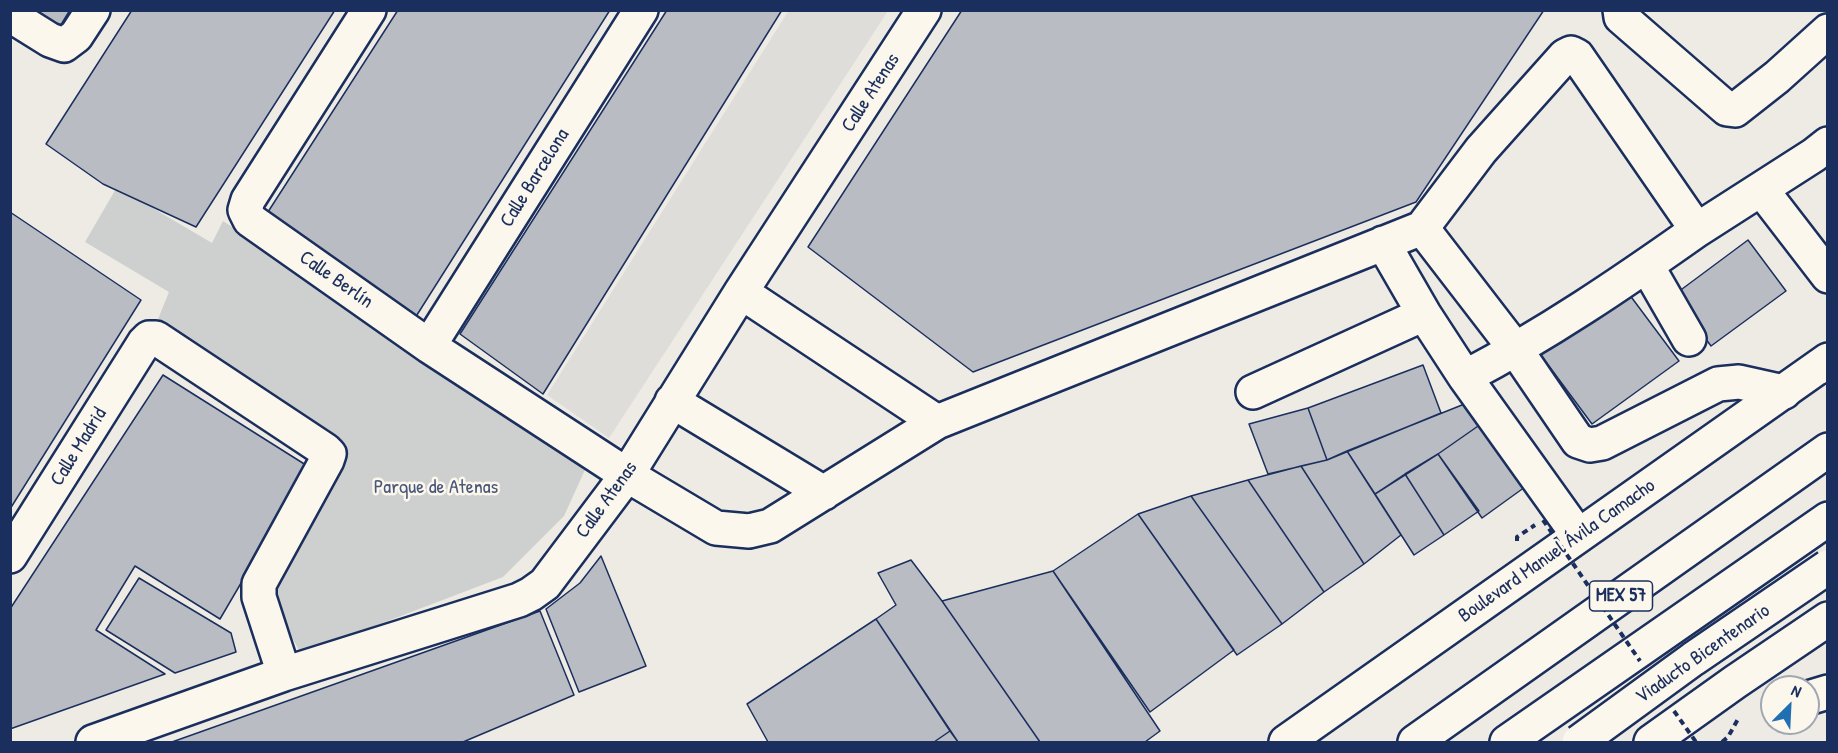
<!DOCTYPE html>
<html>
<head>
<meta charset="utf-8">
<style>
  body { margin:0 }
  #map { position:relative; width:1838px; height:753px; overflow:hidden; background:#eeebe4; font-family:"Patrick Hand",sans-serif }
  canvas { display:block }
  .frame { position:absolute; inset:0; border:12px solid #1b2f5e; pointer-events:none }
  .north { position:absolute; left:1760px; top:675px; width:60px; height:60px; box-sizing:border-box; background:#fbf7ec; border:2px solid #a1a7b3; border-radius:50%; rotate:24deg; font-size:16px; font-weight:700; line-height:24px; text-align:center; color:#1b2f5e }
  .north::after { content:''; display:block; margin:auto; width:21px; height:27px; background:#1f6fb2; clip-path:polygon(50% 0,100% 100%,50% 72%,0 100%) }
</style>
</head>
<body>
<div id="map">
<canvas width="1838" height="753"></canvas>
<div class="frame"></div>
<div class="north">N</div>
</div>
<script>
const ctx = document.querySelector('canvas').getContext('2d');
ctx.lineJoin = 'round';
function fill(path, color) {
  ctx.fillStyle = color;
  ctx.fill(path, 'evenodd');
}
function strokePath(path, color, width, dash) {
  ctx.strokeStyle = color;
  ctx.lineWidth = width;
  ctx.lineCap = dash ? 'butt' : 'round';
  ctx.setLineDash(dash || []);
  ctx.stroke(path);
}
function label(font, color, halo, rows, align = 'center') {
  ctx.font = font + ' "Patrick Hand",sans-serif';
  ctx.lineWidth = 5;
  ctx.setLineDash([]);
  ctx.textBaseline = 'middle';
  ctx.strokeStyle = halo;
  ctx.fillStyle = color;
  for (const [text, x, y, turn = 0] of rows) {
    ctx.save();
    ctx.translate(x, y);
    ctx.rotate((+turn || 0) * Math.PI / 180);
    ctx.textAlign = isNaN(turn) ? turn : align;
    if (halo) ctx.strokeText(text, 0, 0);
    ctx.fillText(text, 0, 0);
    ctx.restore();
  }
}
fill(new Path2D(`
  M789,10L888,11L609,438L547,395Z`), '#deddda');
fill(new Path2D(`
  M117,187L212,243L223,221L589,461L564,516L503,577L301,654L265,587L337,448L154,329L169,292L85,242Z`), '#cecfcf');
const building = new Path2D(`
  M33,10H70L59,28Z
  M132,10H335L196,227L103,184L46,144Z
  M398,10H610L415,318L266,215Z
  M667,10H782L543,394L460,334Z
  M962,10H1544L1416,202L973,372L808,247Z
  M10,212L141,300L10,509Z
  M1748,240L1786,291L1711,346L1674,295Z
  M1626,290L1679,361L1592,424L1540,354Z
  M1423,365L1441,413L1327,460L1308,408Z
  M163,375L309,467L220,619L135,566L96,630L165,674L10,729V609Z
  M1467,403L1481,424L1438,454L1375,494L1347,451Z
  M1308,408L1327,460L1268,474L1249,424Z
  M1481,424L1525,487L1482,518L1438,454Z
  M1347,451L1401,535L1364,564L1301,466L1327,460Z
  M1438,454L1479,511L1444,535L1405,474Z
  M1301,466L1364,564L1324,592L1248,480Z
  M1405,474L1444,535L1414,555L1375,494Z
  M1248,480L1324,592L1282,624L1191,496Z
  M1191,496L1282,624L1237,655L1138,514Z
  M1138,514L1234,650L1150,712L1053,571Z
  M601,556L646,666L579,692L546,609L580,583Z
  M911,560L942,601L1040,742H958L876,619L896,605L878,573Z
  M1053,571L1160,731L1145,742H1040L942,601Z
  M139,578L231,633L236,652L175,673L106,630Z
  M540,611L574,695L463,742H172Z
  M876,619L950,731L934,742H768L747,704Z
  M950,731L958,742H934Z`);
fill(building, '#b9bcc3');
strokePath(building, '#1b2f5e', 1.5);
const minor = new Path2D(`
  M369,10L248,200L245,210L250,220L429,346L627,475L716,528L749,531L770,526L937,422L1422,228L1481,150L1565,56L1571,53L1577,56L1697,230C1622,283 1547,334 1465,377
  M1620,10L1621,17L1727,109L1735,110L1777,77L1828,31
  M10,15L50,40L64,45L76,36L93,10
  M1761,189L1828,276
  M1422,228L1516,350L1578,441L1590,445L1602,443L1718,384L1739,382L1784,392
  M1697,230L1814,155L1828,144
  M1383,243L1424,314L1465,377L1578,535
  M1647,266L1689,339
  M741,292L937,422
  M429,346L641,10
  M1253,392L1424,314
  M672,401L824,493
  M10,556L144,343L149,338H156L325,450L329,454L327,460L259,584V597L284,674
  M1808,698L1828,692
  M93,742L284,674L519,600L531,594L545,584L627,475L741,292L924,10`);
const major = new Path2D(`
  M1286,742L1828,360
  M1651,742L1735,682L1828,619`);
const highway = new Path2D(`
  M1819,367L1828,364
  M1415,742L1828,450
  M1507,742L1828,519`);
strokePath(minor, '#1b2f5e', 38);
strokePath(major, '#1b2f5e', 38);
strokePath(highway, '#1b2f5e', 38);
strokePath(new Path2D(`
  M1517,541V537L1535,525
  M1722,742L1728,737L1738,719`), '#1b2f5e', 4, [6, 4.5]);
strokePath(minor, '#fbf7ec', 33);
strokePath(major, '#fbf7ec', 33);
strokePath(highway, '#fbf7ec', 33);
const highwayBridge = new Path2D(`
  M1579,742L1693,659L1828,567`);
strokePath(highwayBridge, '#1b2f5e', 38, []);
strokePath(new Path2D(`
  M1543,520L1640,661
  M1674,711L1696,742`), '#1b2f5e', 4, [6, 4.5]);
strokePath(highwayBridge, '#fbf7ec', 33);
for (const [x, y, w] of [
  [1621,596,63]
]) {
  const box = new Path2D();
  box.roundRect(x - w / 2, y - 15, w, 30, 4.5);
  ctx.fillStyle = '#fbf7ec';
  ctx.fill(box);
  strokePath(box, '#1b2f5e', 1.5);
}
label('bold 18px', '#1b2f5e', null, [
  ["MEX 57",1621,596]
]);
label('20px', '#1b2f5e', '#fbf7ec', [
  ["Calle Atenas",871,93,-57],
  ["Calle Barcelona",535,178,-58],
  ["Calle Berlín",336,280,35],
  ["Calle Madrid",79,447,-58],
  ["Calle Atenas",607,500,-54],
  ["Boulevard Manuel Ávila Camacho",1557,551,-35],
  ["Viaducto Bicentenario",1703,654,-35]
]);
label('20px', '#48577a', '#fbf7ec', [
  ["Parque de Atenas",436,488]
]);
</script>
</body>
</html>
